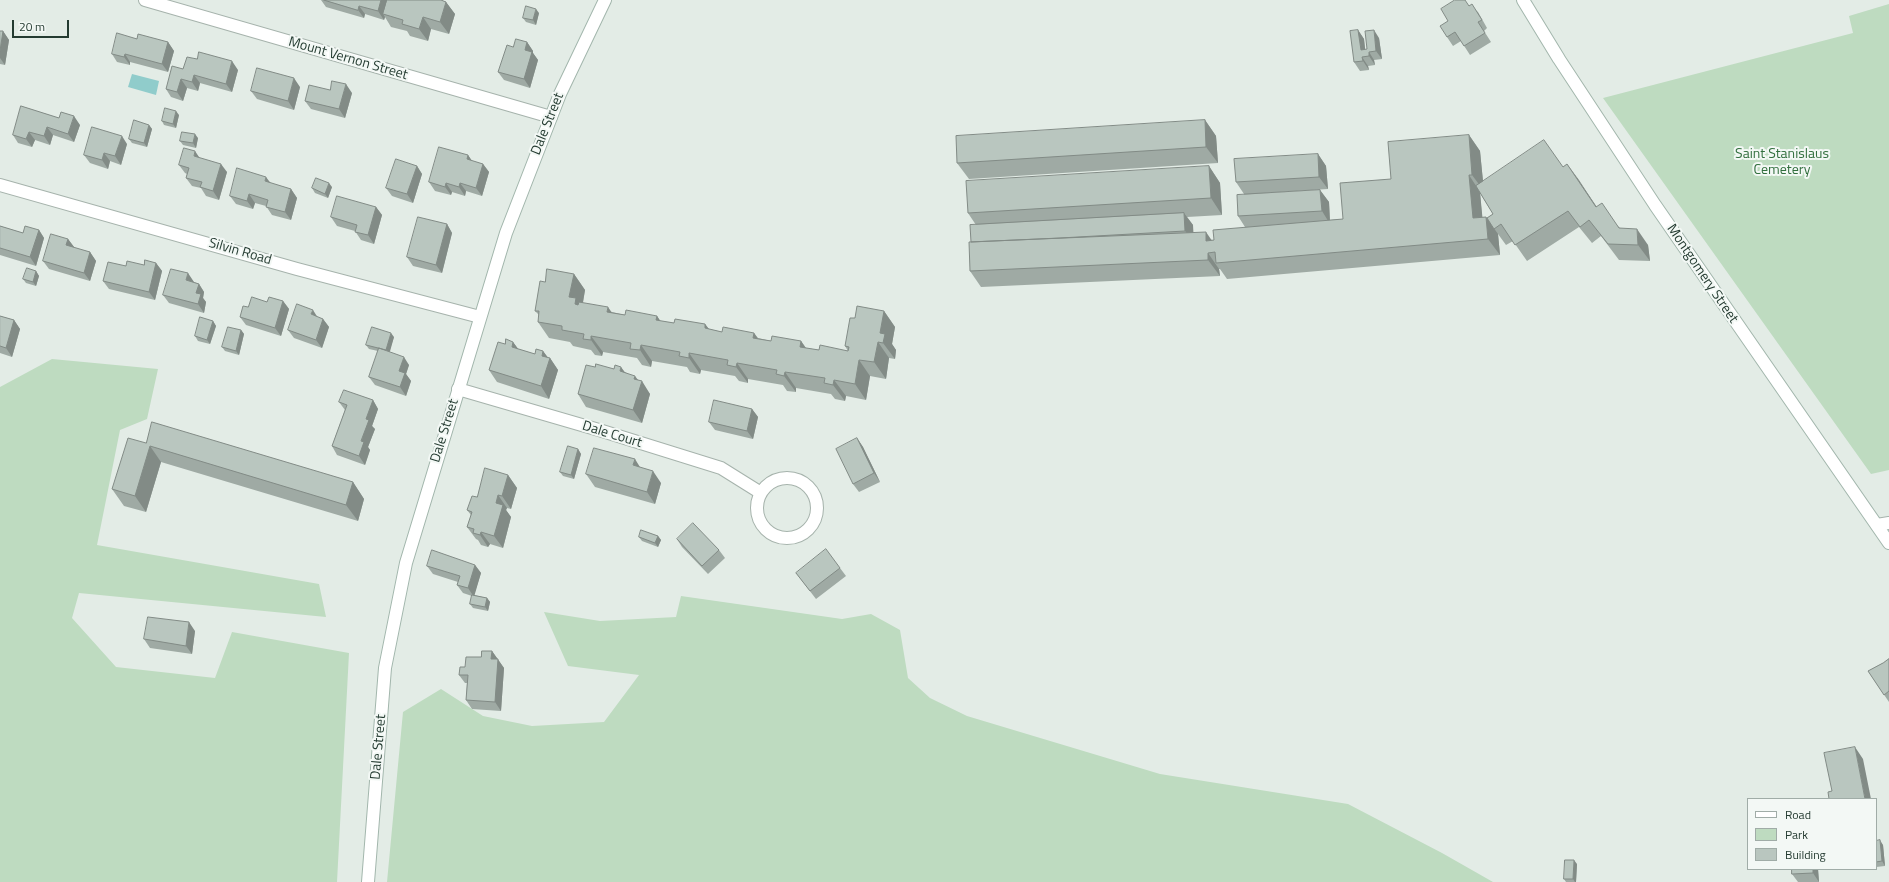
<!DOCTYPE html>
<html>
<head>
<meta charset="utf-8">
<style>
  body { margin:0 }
  #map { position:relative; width:1889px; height:882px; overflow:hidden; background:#e3ece6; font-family:"Titillium Web",sans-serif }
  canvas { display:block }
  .legend { position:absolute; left:1747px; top:798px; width:130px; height:72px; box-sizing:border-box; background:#f3f8f5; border:1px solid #a0aca7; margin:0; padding:5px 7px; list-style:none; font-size:12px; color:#243b31 }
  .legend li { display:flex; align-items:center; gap:8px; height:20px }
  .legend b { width:20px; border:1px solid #a0aca7 }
  .scale { position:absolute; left:12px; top:20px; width:57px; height:18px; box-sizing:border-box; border:2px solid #243b31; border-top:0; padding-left:5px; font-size:12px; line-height:14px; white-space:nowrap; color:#243b31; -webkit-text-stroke:3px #f3f8f5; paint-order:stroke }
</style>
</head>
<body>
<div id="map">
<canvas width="1889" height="882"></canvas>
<ul class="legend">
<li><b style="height:5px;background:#fff"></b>Road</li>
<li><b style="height:11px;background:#bedbc0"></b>Park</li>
<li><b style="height:11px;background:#b9c6bf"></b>Building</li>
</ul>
<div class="scale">20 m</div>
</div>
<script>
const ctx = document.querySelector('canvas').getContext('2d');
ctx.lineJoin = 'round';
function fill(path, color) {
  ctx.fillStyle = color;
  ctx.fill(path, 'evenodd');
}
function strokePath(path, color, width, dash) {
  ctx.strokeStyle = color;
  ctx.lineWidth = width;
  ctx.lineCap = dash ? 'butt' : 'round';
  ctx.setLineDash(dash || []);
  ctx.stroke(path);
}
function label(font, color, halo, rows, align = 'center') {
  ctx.font = font + ' "Titillium Web",sans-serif';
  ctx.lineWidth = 4;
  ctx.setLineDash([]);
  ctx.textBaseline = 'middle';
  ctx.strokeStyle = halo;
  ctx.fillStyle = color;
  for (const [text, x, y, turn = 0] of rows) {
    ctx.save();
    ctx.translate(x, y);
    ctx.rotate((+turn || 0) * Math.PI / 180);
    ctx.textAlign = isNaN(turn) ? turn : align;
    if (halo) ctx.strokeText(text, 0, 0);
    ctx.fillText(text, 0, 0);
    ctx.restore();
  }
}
fill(new Path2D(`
  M1889,4V470L1871,474L1603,98L1853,33L1849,16Z
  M52,359L158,369L147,419L120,430L97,545L319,584L326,617L79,593L72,618L116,667L215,678L232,632L349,653L337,882H0V387Z
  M681,596L842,619L871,614L900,630L908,678L930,698L967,716L1160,774L1348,804L1442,853L1493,882H387L403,712L441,689L483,716L532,726L604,722L639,675L568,666L544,612L600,621L676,617Z`), '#bedbc0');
fill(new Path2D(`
  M132,74L159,81L156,95L128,87Z`), '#90cccb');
const street = new Path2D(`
  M145,0L551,117
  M0,185L297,269L480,317
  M458,389L599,430L721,468L761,493
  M757 508a30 30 0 1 1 60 0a30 30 0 1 1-60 0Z
  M1877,525L1889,523`);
const secondary = new Path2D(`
  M1523,0L1559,59L1655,205L1889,543
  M368,882L385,668L406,563L506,233L560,94L605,0`);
strokePath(street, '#a6b3ac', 14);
strokePath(secondary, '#a2b6ac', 14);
strokePath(street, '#fff', 12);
strokePath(secondary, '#fff', 12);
fill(new Path2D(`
  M321,0H441L446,2L455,14L449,34L431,29L428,41L410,36L407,31L391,27L385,17L384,20L365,14L364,18L326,7Z
  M1469,5L1478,12L1487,28L1484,31L1491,42L1470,55L1461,41L1453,46L1447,37L1448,21Z
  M539,13L536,25L526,22L523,18Z
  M1358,30L1364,39L1365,50L1367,49L1379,38L1382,59L1374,60L1375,65L1368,66L1369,70L1360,71L1354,62Z
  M0,31H3L9,40L5,65L0,64Z
  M137,39L168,42L174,51L168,72L130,62V65L117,62L112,54Z
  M527,42L533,51V53L538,60L530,88L504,80L498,72L513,47Z
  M183,69L238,70L232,92L200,83L198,91L187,88L183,101L171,97L166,89Z
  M300,87L294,110L257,99L251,91Z
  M330,90L352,93L345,118L311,109L305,101Z
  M21,106L80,125L74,142L53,135L50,145L35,140L32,147L18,143L13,135Z
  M179,115L176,128L164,125L162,121Z
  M1205,120L1216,136L1218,163L969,179L957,163Z
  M149,125L152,129L147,147L132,143L129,139Z
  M1469,135L1480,151L1483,182L1563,167L1567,164L1597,207L1620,228L1648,245L1650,261L1619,260L1601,236L1592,243L1579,227L1527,261L1513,241L1506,245L1498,234L1500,255L1227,279L1220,269H1219L1220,276L981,287L970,271L971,242L976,225L968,213L1209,166L1220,183L1222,215L1187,217L1193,225V233L1212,240H1214L1245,227L1238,216L1244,194L1236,182L1318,154L1326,166L1328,189L1250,194L1320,190L1329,202L1330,220L1343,219ZM1480,193L1493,214L1487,218L1486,217H1482Z
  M198,138L196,148L183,145L180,141Z
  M127,144L121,165L110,161L108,169L90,163L84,155Z
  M468,155L472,161L483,164L489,172L482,196L466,191L465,196L452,192L451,195L435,191L429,182Z
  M200,158L227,172L219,200L206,196L201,188L192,186L186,178L187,174L185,173L179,165Z
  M417,166L422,174L413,203L392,196L386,188Z
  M270,183L291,189L297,198L291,220L272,215L266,206L255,203L253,209L236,204L230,196Z
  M332,187L328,198L315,193L312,188Z
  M376,207L382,215L374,244L361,240L355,231L337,226L331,217Z
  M447,224L452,233L442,273L413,266L407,257Z
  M0,226L23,233L39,230L44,238L36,266L0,255Z
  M68,239L74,247V248L90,252L96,261L90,281L49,269L43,261Z
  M156,263L162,271L155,300L109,289L103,281L126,266L144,265Z
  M36,271L39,276L36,286L26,283L23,279Z
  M574,274L585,290L583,303L612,312L625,315L657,316L660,321L674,323L705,324L709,329L722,332L754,333L758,338L771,341H801L806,348L819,350L848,351L845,346L855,318L884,311L895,327L892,344L896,350L895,359L889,358L886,379L870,376L866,400L846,396L845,401L835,399L831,394L796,388V392L787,391L783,385L748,379V383L739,381L735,376L701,370L700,374L690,372L687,367L652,361L651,367L642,365L637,358L603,352L602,356L595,355L591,350L573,346L570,342L549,338L538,322L539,315L535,311L545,282Z
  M194,282L199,284L204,292L203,298L206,302L204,313L169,303L163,295Z
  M283,301L289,309L281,336L246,325L240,317L248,307L267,302Z
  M0,316L14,320L20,329L12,357L0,353Z
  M317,317L323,319L329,327L322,348L294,338L288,330Z
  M213,321L216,326L210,344L198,341L195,336Z
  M241,330L244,334L239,355L225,351L222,347Z
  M394,337L389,352L409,365L406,374L411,381L406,396L375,385L369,377L378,351L369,349L366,345Z
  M513,342L518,349L535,354L543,351L548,358H550L558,370L549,399L497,382L489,370L505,344Z
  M595,367L625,372L638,380L650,394L642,423L586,407L578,394Z
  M373,400L378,409L372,426L375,429L368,447L370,450L365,465L337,455L332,446L345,410L339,402Z
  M752,409L758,417L753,439L715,430L709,422Z
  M857,438L863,447L880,482L859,492L853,484Z
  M146,443L353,482L364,499L358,521L161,462L146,512L124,506L112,489Z
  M578,449L581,454L574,479L563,476L560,472Z
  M586,474L661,483L655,504L595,487Z
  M508,475L517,488L511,509L507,508L506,510L511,517L503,548L490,544L488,547L481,545L478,540L476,539L467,527L471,515L467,510L477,497Z
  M658,536L661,540L658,547L642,541L639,537Z
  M677,539L719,550L725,558L708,574L682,547Z
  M475,565L481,573L474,595L487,598L490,602L488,611L473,608L470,604L472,596L463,593L457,585L458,582L433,574L427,566Z
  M840,568L846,576L816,599L796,573Z
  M195,631L192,654L150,648L144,639Z
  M492,651L504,668L501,711L472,709L466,700L467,683H465L459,675L465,667Z
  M1889,659V702L1868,671L1883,663Z
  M1876,841L1883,845L1885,866L1876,867Z
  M1577,864L1576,882H1566L1564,879Z
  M1818,869L1819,882H1798L1792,874Z`), '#9faaa4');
fill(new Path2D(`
  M381,0H390L383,14L385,17L384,20L378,11Z
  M446,2L455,14L449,34L440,22Z
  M359,6L365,14L364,18L358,10Z
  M536,9L539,13L536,25L533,20Z
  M423,17L431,29L428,41L419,29Z
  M1358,30L1364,39L1366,57L1361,50Z
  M1374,30L1379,38L1382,59L1376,51Z
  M3,31L9,40L5,65L0,58V51Z
  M168,42L174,51L168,72L162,64Z
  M527,42L533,51V53L538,60L530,88L524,79L525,50Z
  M1369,52L1374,60L1375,65L1369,56Z
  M125,54L130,62V65L124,57Z
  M1362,57L1368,66L1369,70L1363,61Z
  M232,61L238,70L232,92L226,84Z
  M194,75L200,83L198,91L192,82Z
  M294,78L300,87L294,110L288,101Z
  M181,79L187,88L183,101L177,92Z
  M346,84L352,93L345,118L339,109Z
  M176,111L179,115L176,128L173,124Z
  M74,116L80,125L74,142L68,134Z
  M1205,120L1216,136L1218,163L1206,147Z
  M149,125L152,129L147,147L144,143Z
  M47,127L53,135L50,145L44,136Z
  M29,132L35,140L32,147L26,139Z
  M195,134L198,138L196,148L193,143Z
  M1469,135L1480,151L1484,191L1472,175Z
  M122,136L127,144L121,165L115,156Z
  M195,151L201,160L194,156Z
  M104,153L110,161L108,169L102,160Z
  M1318,154L1326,166L1328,189L1319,177Z
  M468,155L474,164L467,159Z
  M221,164L227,172L219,200L213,191Z
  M483,164L489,172L482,196L476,188Z
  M1567,164L1579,180L1607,223L1596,207Z
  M417,166L422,174L413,203L407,194Z
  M1209,166L1220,183L1222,215L1211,198Z
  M1469,175L1480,192L1484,234L1473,218Z
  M266,177L272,185L265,181Z
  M329,183L332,187L328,198L325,194Z
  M446,183L452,192L451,195L445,187Z
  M460,183L466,191L465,196L459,187Z
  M291,189L297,198L291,220L285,212Z
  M1320,190L1329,202L1330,224L1322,211Z
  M249,194L255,203L253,209L247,201Z
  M376,207L382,215L374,244L368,235Z
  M1184,213L1193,225L1194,243L1185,231Z
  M1486,217L1498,234L1500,255L1488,239Z
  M447,224L452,233L442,273L436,265Z
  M1637,229L1648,245L1650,261L1638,245Z
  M39,230L44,238L36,266L30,257Z
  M1206,232L1217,248L1206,241Z
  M68,239L74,247L72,254L66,245Z
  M90,252L96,261L90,281L84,273Z
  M1208,253L1219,269L1220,276L1208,260Z
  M156,263L162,271L155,300L149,292Z
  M36,271L39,276L36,286L33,282Z
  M188,273L194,282L192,289L186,280Z
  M574,274L585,290L582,307L586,321L569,297Z
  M199,284L204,292L203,298L206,302L204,313L198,304L196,293Z
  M283,301L289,309L281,336L275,328Z
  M608,307L619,323L607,312Z
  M313,310L318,318L311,314Z
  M884,311L895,327L892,344L896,350L895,359L883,343L880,333Z
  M657,316L668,332L656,320Z
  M323,319L329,327L322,348L316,340Z
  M14,320L20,329L12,357L6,348Z
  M213,321L216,326L210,344L207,340Z
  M705,324L717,340L705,328Z
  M241,330L244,334L239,355L236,351Z
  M391,333L394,337L389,355L386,350Z
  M754,333L765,349L753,338Z
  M591,336L603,352L602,356L591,340Z
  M801,341L812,357L800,347Z
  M513,342L522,354L512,347Z
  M878,342L889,358L886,379L874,362Z
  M641,345L652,361L651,367L640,350Z
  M543,351L549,359L550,358L558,370L549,399L541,386L542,356Z
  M689,353L701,370L700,374L689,358Z
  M404,357L409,365L406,374L411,381L406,396L400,387L399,371Z
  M859,360L870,376L866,400L855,384Z
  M737,363L748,379V383L736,367Z
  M621,367L630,379L620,371Z
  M785,372L796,388V392L784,376Z
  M635,376L641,384L642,381L650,394L642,423L633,410L634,379Z
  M834,380L846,396L845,401L833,385Z
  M373,400L378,409L372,426L375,429L368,447L370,450L365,465L359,456L366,419Z
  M752,409L758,417L753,439L747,431Z
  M857,438L863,447L880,482L874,473Z
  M150,446L161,462L146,512L135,496Z
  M578,449L581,454L574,479L571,475Z
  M635,459L643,472L633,465Z
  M653,471L661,483L655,504L647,492Z
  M508,475L517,488L511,509L502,496Z
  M353,482L364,499L358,521L346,505Z
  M498,495L507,508L506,510L511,517L503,548L494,536L496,503Z
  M481,532L490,544L488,547L480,535Z
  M658,536L661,540L658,547L655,543Z
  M475,565L481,573L474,597L468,588Z
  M487,598L490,602L488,611L485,607Z
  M189,622L195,631L192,654L186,646Z
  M492,651L504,668L501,711L495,702L491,659Z
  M1855,747L1863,759L1871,799H1865Z
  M1880,840L1883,845L1885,866L1882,861Z
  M1574,860L1577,864L1576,882H1575L1573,879Z
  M1813,869H1818L1819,882L1813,873Z`), '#828b86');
const building = new Path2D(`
  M324,0H381L378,11L359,6L358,10Z
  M387,0H441L446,2L440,22L423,17L419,29L402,24L403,20L383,14Z
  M1455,0H1465L1469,6L1472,4L1482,20L1478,22L1485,33L1464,46L1455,32L1447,37L1440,26L1448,21L1441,9Z
  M526,6L536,9L533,20L523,18Z
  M1358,30L1361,50L1367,49L1365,31L1374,30L1376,51L1369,52V56L1362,57L1363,61L1354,62L1350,31Z
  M0,31H3L0,51Z
  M117,33L137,39L138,34L168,42L162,64L125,54L124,57L112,54Z
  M516,39L527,42L525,50L532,52L524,79L498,72L507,45L513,47Z
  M199,52L232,61L226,84L194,75L192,82L181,79L177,92L166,89L172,66L183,69L187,57L197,59Z
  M257,68L294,78L288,101L251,91Z
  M332,81L346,84L339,109L305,101L309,85L330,90Z
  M21,106L59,118L61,112L74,116L68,134L47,127L44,136L29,132L26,139L13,135Z
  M165,108L176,111L173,124L162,121Z
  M134,120L149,125L144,143L129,139Z
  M1205,120L1206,147L957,163L956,136Z
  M92,127L122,136L115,156L104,153L102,160L84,155Z
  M182,132L195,134L193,143L180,141Z
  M1469,135L1472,175H1469L1473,218L1486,217L1488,239L1216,263L1215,252L1208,253V260L970,271L969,242L1206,232V241L1214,240L1213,230L1343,219L1340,183L1391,179L1388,142Z
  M1544,140L1563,167L1567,164L1596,207L1602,203L1619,228L1637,229L1638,245L1608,244L1589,220L1580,227L1568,211L1515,245L1501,224L1494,229L1487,218L1493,214L1476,186Z
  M439,147L468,155L467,159L483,164L476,188L460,183L459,187L446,183L445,187L429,182Z
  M184,148L195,151L194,156L221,164L213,191L200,187L202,182L186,178L189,168L179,165Z
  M1318,154L1319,177L1236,182L1234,159Z
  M396,159L417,166L407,194L386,188Z
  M1209,166L1211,198L968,213L966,181Z
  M237,168L266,177L265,181L291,189L285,212L266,207L268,200L249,194L247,201L230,196Z
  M316,178L329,183L325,194L312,188Z
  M1320,190L1322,211L1238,216L1237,195Z
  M337,196L376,207L368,235L355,232L357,225L331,217Z
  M1184,213L1185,231L1060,238L971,242L970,225Z
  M418,217L447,224L436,265L407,257Z
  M0,226L23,233L25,226L39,230L30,257L0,248Z
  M51,234L68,239L66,245L90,252L84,273L43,261Z
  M145,260L156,263L149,292L103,281L108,262L126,266L127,261L144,265Z
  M27,268L36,271L33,282L23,279Z
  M171,269L188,273L186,280L199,284L196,293L201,294L198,304L163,295Z
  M547,269L574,274L569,297L576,298L575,304L578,305L579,302L608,307L607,312L625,315L626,310L657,316L656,320L674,323L675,319L705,324V328L722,332L723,327L754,333L753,338L771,341L772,336L801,341L800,347L819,350L820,345L848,351L849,347L845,346L850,318H855L857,306L884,311L880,333L885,334L883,343L878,342L874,362L859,360L855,384L834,380L833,385L824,383L825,378L785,372L784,376L776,374L777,370L737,363L736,367L727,365L728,360L689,353V358L679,356L680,352L641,345L640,350L630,349L631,343L591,336V340L583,339L584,334L562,330V326L538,322L539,311H535L540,281L545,282Z
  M252,297L267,302L269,297L283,301L275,328L240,317L243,306L248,307Z
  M297,304L313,310L311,314L323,319L316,340L288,330Z
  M0,316L14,320L6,348L0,346Z
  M200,317L213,321L207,340L195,336Z
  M228,327L241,330L236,351L222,347Z
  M372,327L391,333L386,350L366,345Z
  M506,339L513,342L512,347L535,354L536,349L543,351L542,356L550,358L541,386L489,370L498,342L505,344Z
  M379,348L404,357L399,371L405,373L400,387L369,377Z
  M596,364L614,369L615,365L621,367L620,371L635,376L634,379L642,381L633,410L578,394L586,365L595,367Z
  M344,390L373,400L366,419L369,420L361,441L364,442L359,456L332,446L347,405L339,402Z
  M714,400L752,409L747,431L709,422Z
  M152,422L353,482L346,505L150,446L135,496L112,489L128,438L146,443Z
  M857,438L874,473L853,484L836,449Z
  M568,446L578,449L571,475L560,472Z
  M594,448L635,459L633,465L653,471L647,492L586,474Z
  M485,468L508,475L502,496L498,495L496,503L503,505L494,536L481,532L480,535L473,533L474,529L467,527L472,512L467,510L472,496L477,497Z
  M693,523L719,550L702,566L677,539Z
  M641,530L658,536L655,543L639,537Z
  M826,549L840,568L810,591L796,573Z
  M432,550L475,565L468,588L457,585L460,576L427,566Z
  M472,595L487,598L485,607L470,604Z
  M148,617L189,622L186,646L144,639Z
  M482,651H492L491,659H498L495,702L466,700L468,675H459L460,667H465L466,657H481Z
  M1889,659V691L1884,695L1868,671L1883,663Z
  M1855,747L1865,799H1829L1828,792L1832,791L1824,753Z
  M1880,840L1882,861L1876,862V841Z
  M1565,860H1574L1573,879H1564Z
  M1792,869H1813V873L1792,874Z`);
fill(building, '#b9c6bf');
strokePath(building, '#828b86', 1);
label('14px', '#243b31', '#f3f8f5', [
  ["Mount Vernon Street",348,59,16],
  ["Dale Street",548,124,-68],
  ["Silvin Road",240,252,16],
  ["Montgomery Street",1702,274,56],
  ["Dale Street",445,431,-73],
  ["Dale Court",612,435,17],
  ["Dale Street",379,747,-85]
]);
label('14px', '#326f3e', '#f3f8f5', [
  ["Saint Stanislaus",1782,155],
  ["Cemetery",1782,171]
]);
</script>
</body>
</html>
